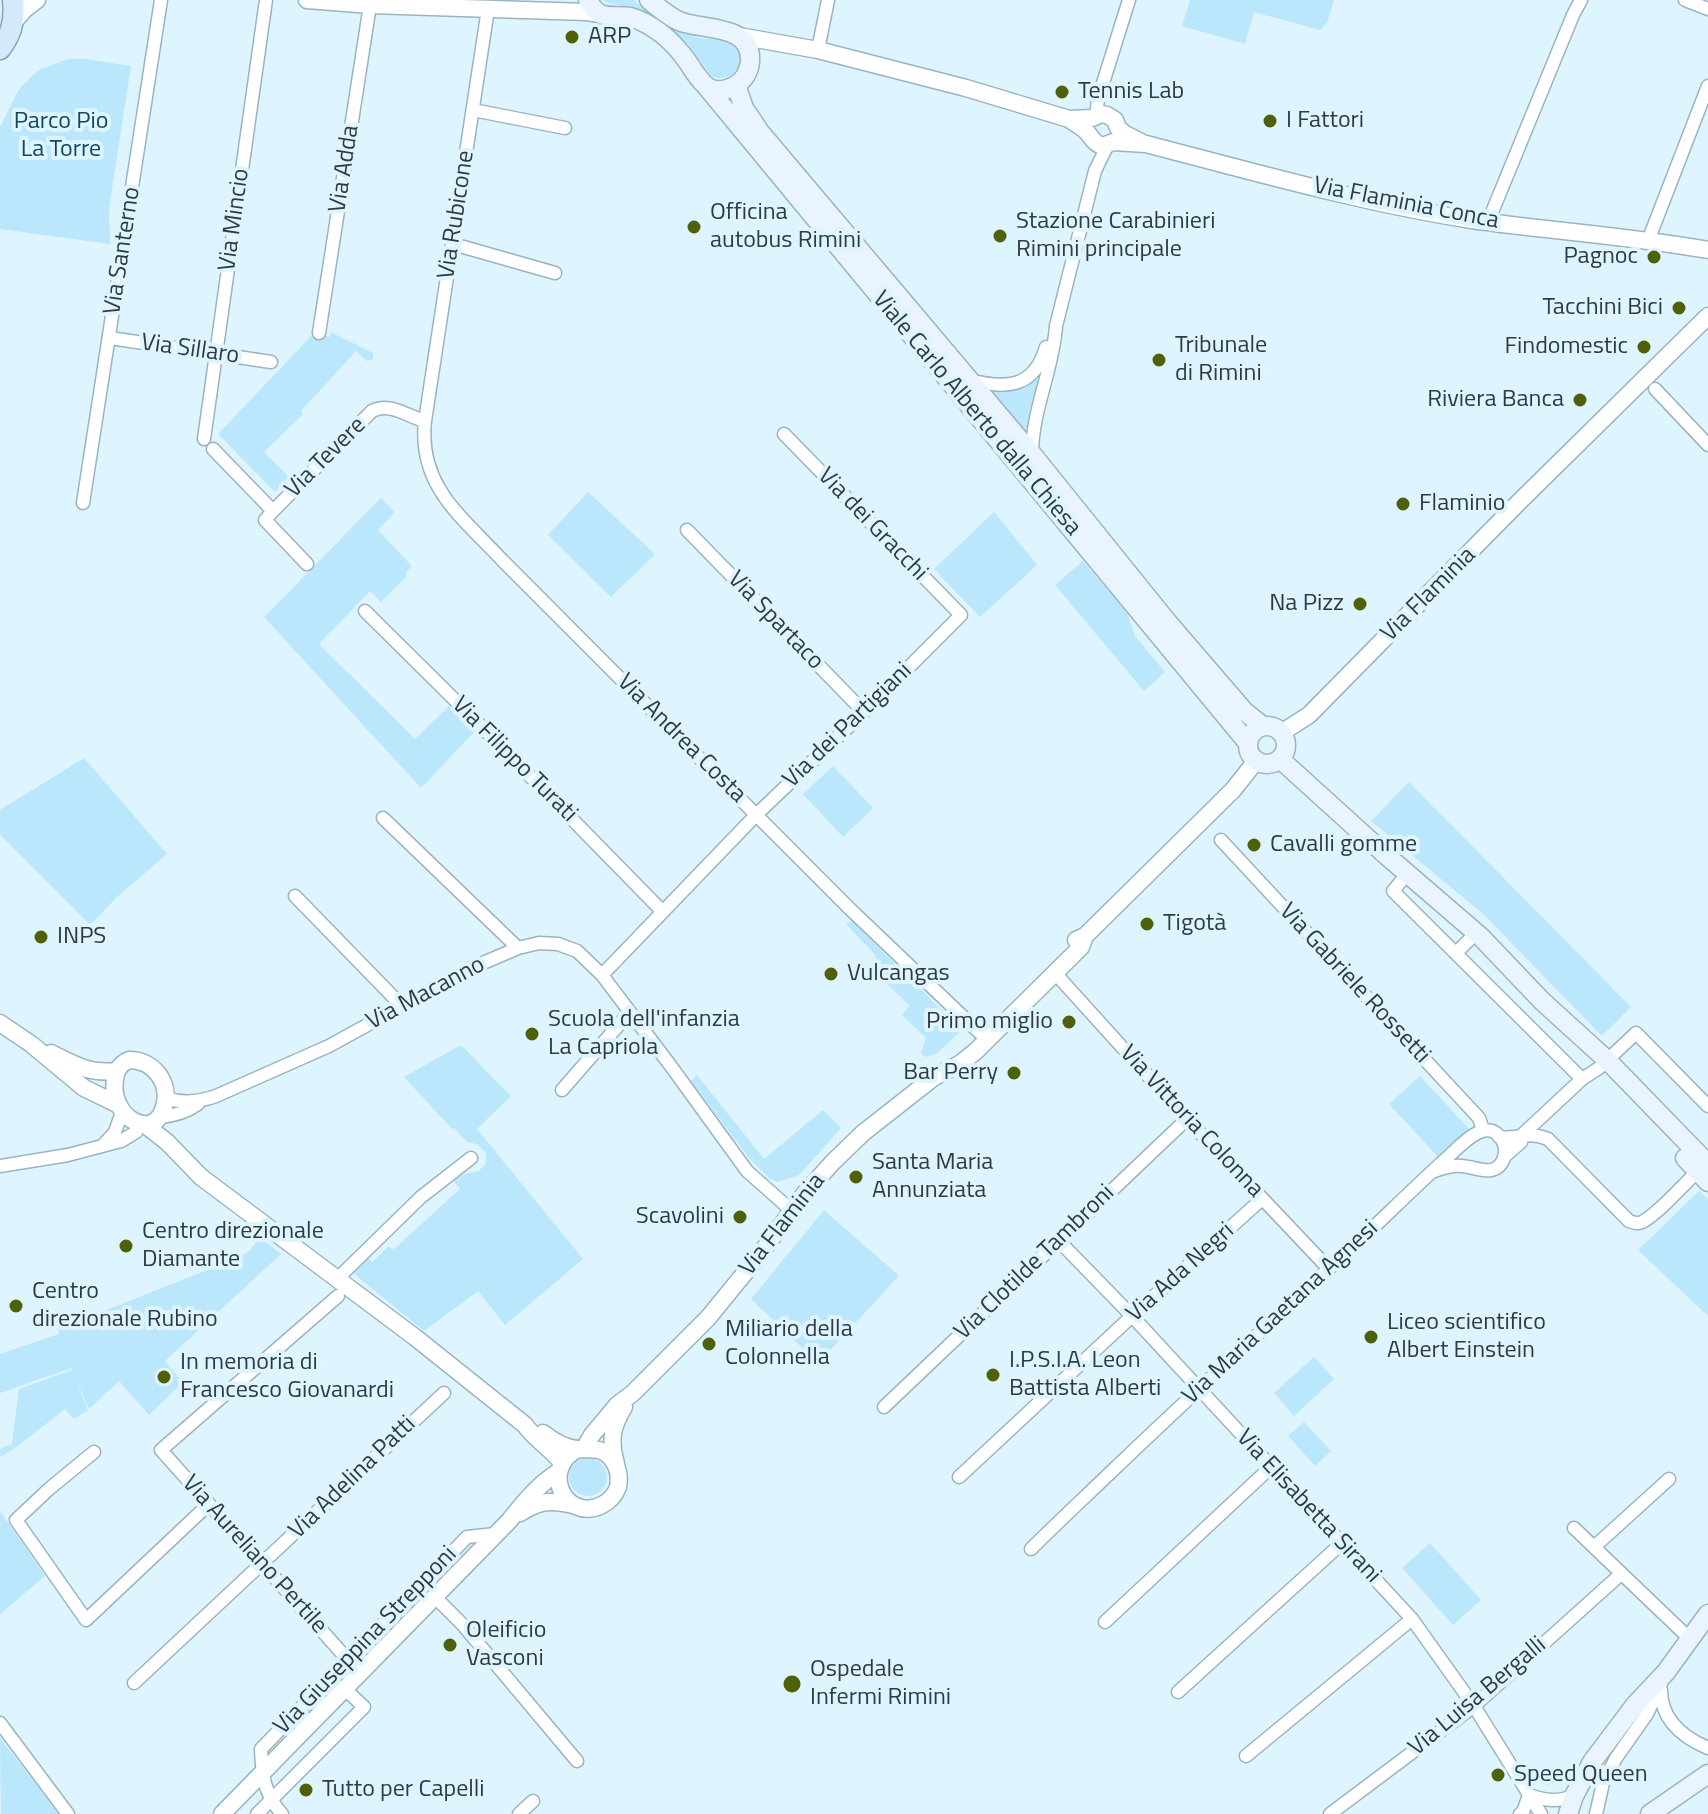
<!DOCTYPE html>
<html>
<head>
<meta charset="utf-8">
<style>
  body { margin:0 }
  canvas { display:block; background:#def4ff }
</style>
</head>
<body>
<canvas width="1708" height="1814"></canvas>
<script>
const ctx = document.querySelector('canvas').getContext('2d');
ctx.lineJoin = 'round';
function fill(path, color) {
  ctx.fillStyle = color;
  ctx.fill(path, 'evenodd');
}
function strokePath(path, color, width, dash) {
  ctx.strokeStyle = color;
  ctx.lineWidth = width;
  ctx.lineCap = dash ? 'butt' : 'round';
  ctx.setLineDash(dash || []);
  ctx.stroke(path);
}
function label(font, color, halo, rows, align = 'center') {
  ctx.font = font + ' "Titillium Web",sans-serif';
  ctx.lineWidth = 8;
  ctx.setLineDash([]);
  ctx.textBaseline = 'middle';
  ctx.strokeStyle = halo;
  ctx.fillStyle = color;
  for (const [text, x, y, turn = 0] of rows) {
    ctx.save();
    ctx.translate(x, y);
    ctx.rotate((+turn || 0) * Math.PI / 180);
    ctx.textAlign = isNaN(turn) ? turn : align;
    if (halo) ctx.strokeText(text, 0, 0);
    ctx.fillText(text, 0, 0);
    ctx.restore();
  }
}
fill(new Path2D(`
  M603,0H634C652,18 673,31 698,38C709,40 725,37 734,45C751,61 732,85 711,76L688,44L674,31L640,10L608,3Z
  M1190,0H1334L1327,23L1320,30L1254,12L1245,44L1182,26Z
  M68,59H86L131,66L109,208L110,244L0,229V127L19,89L37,71Z
  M331,332L373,353V359L367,361L356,351L301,411L303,414L264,452L289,477L275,492L218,434L314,333L330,337Z
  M1040,377L1025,434L986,390C1008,392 1023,390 1040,377Z
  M588,492L655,554L611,597L548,535Z
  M381,498L395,512L378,530L412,566L405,573L407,576L381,602L370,591L319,644L415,739L449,706L475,731L421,788L264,617Z
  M994,512L1037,565L980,617L934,569Z
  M1083,561L1127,613L1135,636L1165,672L1144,691L1055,585Z
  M84,758L167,854L117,897L90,925L0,835V810Z
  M833,766L873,808L843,837L803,794Z
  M1409,782L1631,1007L1602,1036L1483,914L1371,821Z
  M852,921L962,1030L936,1054L925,1057L921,1053L926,1038L902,1015L910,1006L884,981L886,978L876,968L878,965L875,955L846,924Z
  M459,1046L463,1047L511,1096L477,1129L583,1259L505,1325L478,1291L424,1331L353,1273L368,1258L372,1262L389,1246L393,1250L460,1189L453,1180L465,1174L479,1171L486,1163V1153L477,1144L467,1142L454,1128L452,1129L404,1077Z
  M697,1075L764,1159L823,1110L841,1128L799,1175L778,1182L770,1179L749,1158L691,1081Z
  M1420,1076L1469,1129L1439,1158L1389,1104Z
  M1699,1191L1708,1199V1316L1638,1250Z
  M824,1210L899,1276L818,1363L751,1299Z
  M260,1238L281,1254L165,1361L183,1382L149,1415L119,1381L89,1409L74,1376L88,1410L74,1419L65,1409L14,1449L0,1457V1449L12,1444L19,1389L72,1370L71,1368L0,1393V1354L59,1334L58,1329L240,1257L250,1250Z
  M1314,1357L1334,1379L1294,1416L1274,1393Z
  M1304,1422L1331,1451L1315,1466L1288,1436Z
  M569 1477a19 19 0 1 1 38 0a19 19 0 1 1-38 0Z
  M0,1511L45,1576L0,1614Z
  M1430,1543L1481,1600L1453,1625L1402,1568Z
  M0,1738L57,1811L59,1814H1Z`), '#bbe7fc');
const minor = new Path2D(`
  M1685,0L1708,9
  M488,9L425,421C418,486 462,517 502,560L850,909L980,1033
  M818,50L828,0
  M473,110L565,128
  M1096,116L1098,99L1129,0
  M1488,222L1573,15L1581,0
  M1648,241L1708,86
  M453,244L555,273
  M319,333L370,5
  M110,338L271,362
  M969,380C1005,389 1034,389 1046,347
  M1655,389L1708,445
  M204,439L266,0
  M213,449L273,511L372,411C391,402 406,416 425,421
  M1032,454C1032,410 1053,370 1056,326L1095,171L1108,144
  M83,503L161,0
  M273,511L265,520L307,564
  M687,530L864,712
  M365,611L476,721L662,911
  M383,818L518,948
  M1221,840L1479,1118L1483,1130
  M1407,874L1393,891L1582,1079
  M295,896L402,1006
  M1456,953L1476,933
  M1055,973L1187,1119L1329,1269
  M602,975L757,814L864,712L961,615L784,434
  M562,1090L630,1012
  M166,1098C183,1104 199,1102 216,1096L329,1046L469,969L518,948L539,943L558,944L577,951L602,975L673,1069L747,1171L792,1211
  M160,1117C173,1116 187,1112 198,1104
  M1499,1137C1519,1140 1526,1130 1548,1139L1629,1221C1635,1223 1637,1224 1642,1222C1657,1215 1685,1183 1698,1171
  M104,1144L115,1132L122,1112
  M1504,1157L1521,1142L1523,1134L1582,1079L1599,1068L1636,1033L1708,1106
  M0,1166L68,1155L121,1141L136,1132L140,1124
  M1059,1241L1132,1316L1412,1619L1474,1706L1541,1814
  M337,1279L421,1197L471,1158
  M338,1296L161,1450L348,1660
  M884,1407L1187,1119
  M94,1452L49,1489L16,1520L86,1620L209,1504
  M959,1477L1132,1316L1262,1199
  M1574,1528L1690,1639
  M1594,1547L1669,1479
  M1031,1549C1057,1523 1084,1498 1110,1473C1183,1403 1258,1334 1333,1265C1372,1230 1409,1192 1448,1157C1461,1145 1487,1115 1502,1140C1505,1145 1506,1152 1504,1158C1496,1179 1477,1167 1462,1166C1451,1165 1442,1168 1432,1172
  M434,1596L462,1624L577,1761
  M1105,1622L1271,1467
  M134,1683L444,1393
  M1661,1690C1661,1719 1682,1737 1708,1748
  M1178,1692L1341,1544
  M0,1723L68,1814
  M1246,1756L1412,1619
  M1529,1795C1546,1801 1557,1802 1574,1796
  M257,1814L364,1707L345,1689
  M282,1814C264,1794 262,1775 261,1749L467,1537L495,1534
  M519,1814L533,1801
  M1330,1814L1474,1706L1621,1574
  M1520,1814L1523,1812L1529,1795
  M1596,1814L1603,1783L1616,1758L1647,1714L1661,1684`);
const tertiary = new Path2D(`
  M307,0L370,5L586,12L601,14
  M13,23L24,10L37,0
  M739,36L818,50L966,88L1069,119L1092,118L1101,114L1107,115L1115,120L1118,128L1125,134L1141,142
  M1069,119C1074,123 1081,126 1086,131C1095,141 1096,150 1113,142L1146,144C1254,172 1362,203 1472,220C1551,231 1630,236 1708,250
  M1281,733L1309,715L1520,501L1708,316
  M1076,940L1085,936L1233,790L1256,761
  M0,1023L31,1044L84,1088L117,1104
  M51,1053C75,1065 89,1074 117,1071
  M129,1060C154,1060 171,1083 164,1107C154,1143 109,1117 115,1080C116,1070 120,1064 129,1060Z
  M144,1124L167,1142L201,1177L416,1338L525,1425C535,1440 551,1448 562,1463
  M543,1433C552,1440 565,1448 577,1449C590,1450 601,1446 611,1458C618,1466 620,1476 618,1487C615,1495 610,1501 602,1505C565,1523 539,1469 578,1449
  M585,1447L592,1435L617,1405L633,1393L708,1318L761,1253L805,1193L833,1162L863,1133L933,1078L961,1063L976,1051L1081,947L1085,936
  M616,1464C610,1441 611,1428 624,1407
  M520,1513C540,1500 551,1500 573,1505
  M222,1814L509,1521C524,1502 538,1485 558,1472`);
const secondary = new Path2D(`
  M588,0C599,22 611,14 630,17C641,20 653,27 662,34C672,42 680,51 687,61C699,78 708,100 734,86C743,82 749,72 750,62C753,23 702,31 679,21C668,16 658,7 649,0
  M736,85L744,108L760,132L1032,454L1165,619L1245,712L1263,726
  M706,86L1247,742
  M1248 745a19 19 0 1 1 38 0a19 19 0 1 1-38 0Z
  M1280,759L1387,856L1481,937L1542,1001L1608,1061L1708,1164
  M1685,1158L1708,1182
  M1568,1814L1574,1796L1592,1762L1635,1705L1666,1672L1708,1614
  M1650,1814L1708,1774`);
const primary = new Path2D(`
  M0,49C12,34 15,19 13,0`);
strokePath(minor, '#9ab4c0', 15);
strokePath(tertiary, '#9ab4c0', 19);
strokePath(secondary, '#9ab4c0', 21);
strokePath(primary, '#89a2ba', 23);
strokePath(minor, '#fff', 12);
strokePath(tertiary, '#fff', 16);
strokePath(secondary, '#eaf4fe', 18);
strokePath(primary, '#d5e9fd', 20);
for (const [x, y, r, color] of [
  [572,37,8,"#4e6108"],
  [1062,92,8,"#4e6108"],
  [1270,121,8,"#4e6108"],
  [694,227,8,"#4e6108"],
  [1000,236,8,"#4e6108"],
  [1654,257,8,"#4e6108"],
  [1679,308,8,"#4e6108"],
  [1644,347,8,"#4e6108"],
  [1159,360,8,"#4e6108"],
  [1580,400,8,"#4e6108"],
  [1403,504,8,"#4e6108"],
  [1360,604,8,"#4e6108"],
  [1254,845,8,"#4e6108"],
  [1147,924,8,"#4e6108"],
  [41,937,8,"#4e6108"],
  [831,974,8,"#4e6108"],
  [1069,1022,8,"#4e6108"],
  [532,1034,8,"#4e6108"],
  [1014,1073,8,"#4e6108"],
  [856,1177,8,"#4e6108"],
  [740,1217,8,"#4e6108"],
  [126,1246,8,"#4e6108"],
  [16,1306,8,"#4e6108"],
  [1371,1337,8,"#4e6108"],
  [709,1344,8,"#4e6108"],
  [993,1375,8,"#4e6108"],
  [164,1377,8,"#4e6108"],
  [450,1645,8,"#4e6108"],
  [792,1684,10,"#4e6108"],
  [1498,1775,8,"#4e6108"],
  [306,1790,8,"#4e6108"]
]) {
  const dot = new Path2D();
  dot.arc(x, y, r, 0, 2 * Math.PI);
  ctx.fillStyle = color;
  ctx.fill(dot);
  strokePath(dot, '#def4ff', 3);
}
label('24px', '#303b41', '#def4ff', [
  ["ARP",588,37],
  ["Tennis Lab",1078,92],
  ["I Fattori",1286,121],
  ["Officina",710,213],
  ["autobus Rimini",710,241],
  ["Stazione Carabinieri",1016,222],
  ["Rimini principale",1016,250],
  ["Pagnoc",1638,257,"right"],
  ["Tacchini Bici",1663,308,"right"],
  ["Tribunale",1175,346],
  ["di Rimini",1175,374],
  ["Findomestic",1628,347,"right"],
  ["Riviera Banca",1564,400,"right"],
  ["Flaminio",1419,504],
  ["Na Pizz",1344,604,"right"],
  ["Cavalli gomme",1270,845],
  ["Tigotà",1163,924],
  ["INPS",57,937],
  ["Vulcangas",847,974],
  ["Scuola dell'infanzia",548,1020],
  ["La Capriola",548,1048],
  ["Primo miglio",1053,1022,"right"],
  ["Bar Perry",998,1073,"right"],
  ["Santa Maria",872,1163],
  ["Annunziata",872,1191],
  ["Scavolini",724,1217,"right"],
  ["Centro direzionale",142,1232],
  ["Diamante",142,1260],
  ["Centro",32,1292],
  ["direzionale Rubino",32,1320],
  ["Liceo scientifico",1387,1323],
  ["Albert Einstein",1387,1351],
  ["Miliario della",725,1330],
  ["Colonnella",725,1358],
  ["I.P.S.I.A. Leon",1009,1361],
  ["Battista Alberti",1009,1389],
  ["In memoria di",180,1363],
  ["Francesco Giovanardi",180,1391],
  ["Oleificio",466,1631],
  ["Vasconi",466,1659],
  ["Ospedale",810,1670],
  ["Infermi Rimini",810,1698],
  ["Speed Queen",1514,1775],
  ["Tutto per Capelli",322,1790]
], 'left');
label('24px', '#12485d', '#def4ff', [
  ["Parco Pio",61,122],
  ["La Torre",61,150]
]);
label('24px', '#303b41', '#def4ff', [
  ["Via Adda",345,169,-81],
  ["Via Flaminia Conca",1406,204,11],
  ["Via Rubicone",457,215,-81],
  ["Via Mincio",235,220,-82],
  ["Via Santerno",123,251,-81],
  ["Via Sillaro",190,350,8],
  ["Viale Carlo Alberto dalla Chiesa",976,414,50],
  ["Via Tevere",326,458,-45],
  ["Via dei Gracchi",872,525,46],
  ["Via Flaminia",1429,595,-45],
  ["Via Spartaco",775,621,46],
  ["Via dei Partigiani",848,726,-44],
  ["Via Andrea Costa",681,739,45],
  ["Via Filippo Turati",514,760,45],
  ["Via Gabriele Rossetti",1354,984,47],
  ["Via Macanno",426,994,-28],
  ["Via Vittoria Colonna",1191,1122,47],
  ["Via Flaminia",783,1225,-52],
  ["Via Clotilde Tambroni",1035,1263,-44],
  ["Via Ada Negri",1181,1273,-42],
  ["Via Maria Gaetana Agnesi",1281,1313,-43],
  ["Via Adelina Patti",353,1478,-44],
  ["Via Elisabetta Sirani",1308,1507,47],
  ["Via Aureliano Pertile",254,1555,48],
  ["Via Giuseppina Strepponi",366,1641,-46],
  ["Via Luisa Bergalli",1478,1697,-40]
]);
</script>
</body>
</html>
